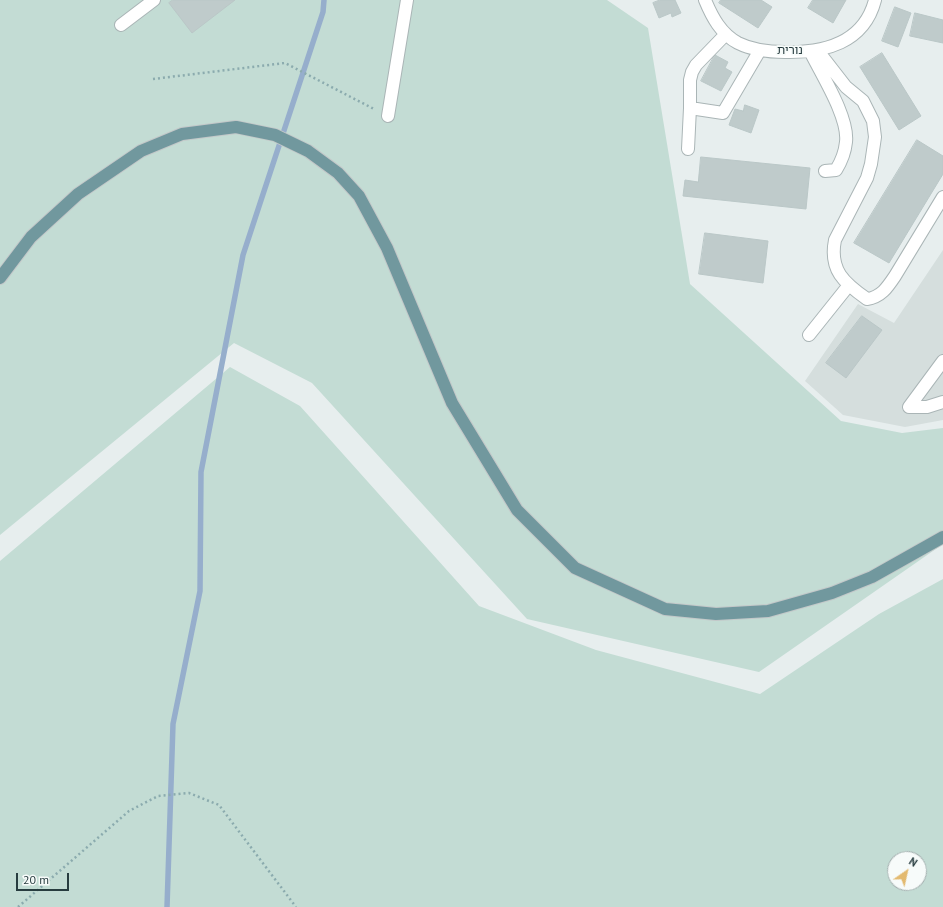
<!DOCTYPE html>
<html>
<head>
<meta charset="utf-8">
<style>
  body { margin:0 }
  #map { position:relative; width:943px; height:907px; overflow:hidden; background:#e7eeee; font-family:"PT Sans",sans-serif }
  canvas { display:block }
  .north { position:absolute; left:887px; top:851px; width:40px; height:40px; box-sizing:border-box; background:#f7fbfa; border:1px solid #a4afaf; border-radius:50%; rotate:34deg; font-size:11px; font-weight:700; line-height:16px; text-align:center; color:#273c3f }
  .north::after { content:''; display:block; margin:auto; width:14px; height:18px; background:#e3ba70; clip-path:polygon(50% 0,100% 100%,50% 72%,0 100%) }
  .scale { position:absolute; left:16px; top:873px; width:53px; height:18px; box-sizing:border-box; border:2px solid #273c3f; border-top:0; padding-left:5px; font-size:12px; line-height:14px; white-space:nowrap; color:#273c3f; -webkit-text-stroke:3px #f7fbfa; paint-order:stroke }
</style>
</head>
<body>
<div id="map">
<canvas width="943" height="907"></canvas>
<div class="north">N</div>
<div class="scale">20 m</div>
</div>
<script>
const ctx = document.querySelector('canvas').getContext('2d');
ctx.lineJoin = 'round';
function fill(path, color) {
  ctx.fillStyle = color;
  ctx.fill(path, 'evenodd');
}
function strokePath(path, color, width, dash) {
  ctx.strokeStyle = color;
  ctx.lineWidth = width;
  ctx.lineCap = dash ? 'butt' : 'round';
  ctx.setLineDash(dash || []);
  ctx.stroke(path);
}
function label(font, color, halo, rows, align = 'center') {
  ctx.font = font + ' "PT Sans","Noto Sans Hebrew",sans-serif';
  ctx.lineWidth = 3.5;
  ctx.setLineDash([]);
  ctx.textBaseline = 'middle';
  ctx.strokeStyle = halo;
  ctx.fillStyle = color;
  for (const [text, x, y, turn = 0] of rows) {
    ctx.save();
    ctx.translate(x, y);
    ctx.rotate((+turn || 0) * Math.PI / 180);
    ctx.textAlign = isNaN(turn) ? turn : align;
    if (halo) ctx.strokeText(text, 0, 0);
    ctx.fillText(text, 0, 0);
    ctx.restore();
  }
}
fill(new Path2D(`
  M943,250V420L905,427L843,415L805,381L858,304L894,323Z`), '#d5dedd');
fill(new Path2D(`
  M0,0H607L648,28L690,284L841,421L902,433L943,428V544L759,672L527,619L312,383L234,343L0,535Z
  M230,367L300,406L479,606L596,650L760,694L879,614L943,579V907H0V561ZM895,859H919V883H895Z`), '#c3dcd4');
strokePath(new Path2D(`
  M167,907L173,724L200,591L201,472L243,255L323,12L324,0`), '#96aecc', 5.5);
const building = new Path2D(`
  M173,0H235L192,33L169,3Z
  M660,0H675L681,13L672,17L671,13L659,18L653,3Z
  M721,0H761L772,7L758,28L719,3Z
  M813,0H846L833,23L808,8Z
  M895,7L911,13L898,47L882,41Z
  M915,13L943,20V43L910,36Z
  M882,53L921,116L899,130L860,67Z
  M715,55L728,62L725,68L732,72L721,91L701,81Z
  M745,105L759,110L751,133L729,125L735,109L743,111Z
  M917,140L943,156V174L889,263L854,243Z
  M701,157L810,168L806,209L683,196L685,180L698,182Z
  M705,233L768,241L763,283L699,274Z
  M862,316L882,330L846,378L826,363Z`);
fill(building, '#bfcbcb');
strokePath(building, '#bac7c7', 1);
const minor = new Path2D(`
  M705,0C712,17 721,34 738,43C752,50 769,52 785,52C824,53 864,43 875,0
  M121,25L154,0
  M810,51C821,74 849,117 846,142C845,152 841,162 836,170L825,171
  M818,51L846,87L863,101L873,121L875,137L871,164L867,178L835,240C829,270 844,283 867,299C881,297 887,288 895,276L943,197
  M690,108L723,113L760,50
  M388,116L407,0
  M688,149L690,108V80L692,72L696,65L726,34
  M809,335L849,285
  M943,361L909,407H927L943,402`);
const major = new Path2D(`
  M0,278L31,237L78,194L141,151L182,134L236,127L275,135L308,151L338,173L359,196L387,248L452,403L517,510L575,568L665,609L716,614L768,611L832,593L872,577L943,537`);
strokePath(minor, '#aab5b6', 14);
strokePath(major, '#c3c8c9', 14);
strokePath(new Path2D(`
  M153,79L285,63L374,109
  M18,907L129,811L158,796L189,793L219,805L296,907`), '#8babae', 2.5, [2, 3]);
strokePath(minor, '#fff', 12);
strokePath(major, '#71989e', 12);
label('12px', '#273c3f', '#f7fbfa', [
  ["נורית",790,51]
]);
</script>
</body>
</html>
